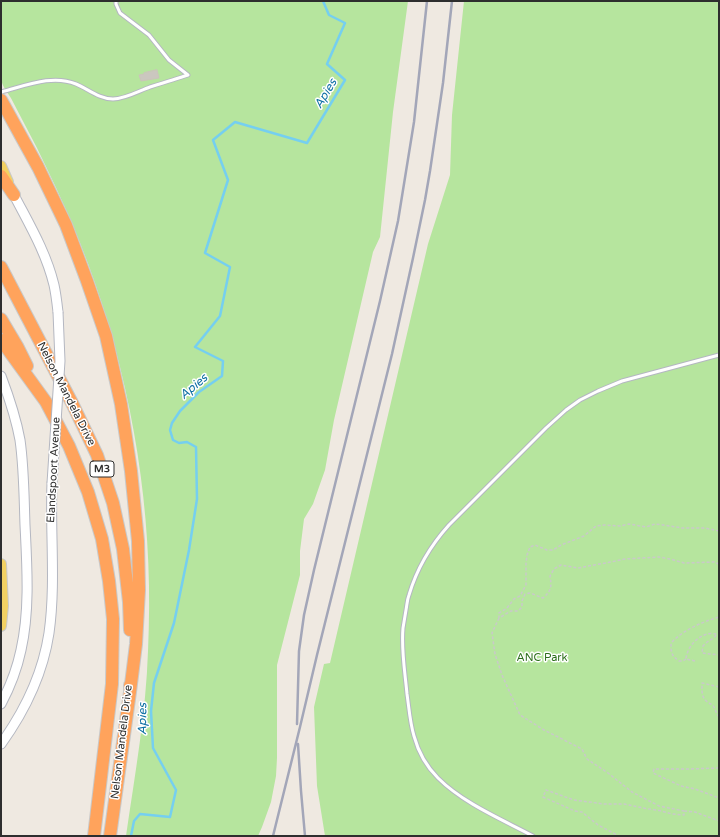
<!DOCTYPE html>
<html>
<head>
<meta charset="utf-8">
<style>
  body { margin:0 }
  #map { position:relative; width:720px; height:837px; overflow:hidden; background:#efe9e1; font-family:"Varela Round",sans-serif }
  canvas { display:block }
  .frame { position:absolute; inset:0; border:2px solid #2e2e2e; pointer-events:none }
</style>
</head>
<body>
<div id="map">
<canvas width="720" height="837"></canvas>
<div class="frame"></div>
</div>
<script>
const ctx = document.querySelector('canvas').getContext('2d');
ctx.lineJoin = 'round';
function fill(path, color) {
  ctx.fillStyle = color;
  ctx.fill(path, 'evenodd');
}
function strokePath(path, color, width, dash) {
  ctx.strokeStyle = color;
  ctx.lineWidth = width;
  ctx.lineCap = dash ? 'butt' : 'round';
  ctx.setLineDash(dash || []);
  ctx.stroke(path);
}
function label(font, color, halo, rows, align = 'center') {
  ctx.font = font + ' "Varela Round",sans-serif';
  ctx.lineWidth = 3;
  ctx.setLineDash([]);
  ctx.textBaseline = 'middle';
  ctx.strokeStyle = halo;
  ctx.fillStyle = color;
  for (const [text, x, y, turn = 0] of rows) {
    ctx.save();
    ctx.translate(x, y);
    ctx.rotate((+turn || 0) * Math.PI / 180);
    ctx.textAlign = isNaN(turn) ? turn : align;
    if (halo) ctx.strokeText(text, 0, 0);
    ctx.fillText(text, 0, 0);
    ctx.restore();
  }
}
fill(new Path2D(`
  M1,1H408L393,112L380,237L373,252L334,420L325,470L313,504L304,519L300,551V575L277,665V758L276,776L271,802L262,827L258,836H126C135,774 146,713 148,651C154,534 138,416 102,304C85,250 62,199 37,148C29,133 21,117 13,102C10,95 2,87 1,79C0,72 1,64 1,57C1,39 1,20 1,1Z
  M464,1H719V836H325L317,786L314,707L324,664L330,663L428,244L450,175L452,115Z`), '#b6e59e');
strokePath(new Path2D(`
  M131,836L134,821L140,814L170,817L176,790L153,748L151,711L154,683L174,623L189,550L197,499L196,447L187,442L179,443L173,440L170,430L172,423L180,411L199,392L222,376L223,361L195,347L220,316L230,267L205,253L228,180L213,140L235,122L307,143L345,80L327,64L345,23L329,15L323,1`), '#75cff0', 2.5);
const building = new Path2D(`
  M157,70L159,78L141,81L139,75L144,74V73Z`);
fill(building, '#cbc7bf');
strokePath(building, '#cbc5ba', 1);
const lane = new Path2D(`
  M1,92C25,86 52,74 76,84C88,89 99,99 113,99C125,99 139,91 150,87C163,83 176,79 188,75L169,60L149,35L120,13L116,4V1
  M533,836C501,819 463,803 438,778C427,767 418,751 414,736C410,723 409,708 407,694C405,672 401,650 403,628C404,622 405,616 406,610C407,605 407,600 409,595C417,568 430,546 449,525L546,428L566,410L580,400L598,391L622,381L719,355`);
const secondary = new Path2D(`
  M14,195C29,224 46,252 54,285C56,294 57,303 58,312
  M1,376C9,397 16,418 20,440C24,468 24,497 25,525C27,566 30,610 21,650C17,669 10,687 1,704
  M1,744C24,712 43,673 49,633C56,583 50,533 52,483`);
const primary = new Path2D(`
  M1,166L8,182
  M1,564L3,606L1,626`);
const highway = new Path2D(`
  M1,100L38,167L66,225L87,281L106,336L121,404L131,471L138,541L139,590L136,644L130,692
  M1,176L14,195
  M1,267L72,403L97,455L113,503L123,549L129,602L130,630
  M1,319L17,346L27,366
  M1,340L46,402L69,446L88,492L102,539L109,581L113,619L112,684L94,836
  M110,836L130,692V685`);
strokePath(lane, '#b4b7c1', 5);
strokePath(secondary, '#b4b7c1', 11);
strokePath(primary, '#c9c9c9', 12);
strokePath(highway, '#c9c9c9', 14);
strokePath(new Path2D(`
  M719,531L705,528H682L663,525L655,524L646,527L629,524L620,526L604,525L596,526L584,536L561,545L553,550H547L535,545L530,547L527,555L526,563V585L520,596L514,599L507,608L499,613V618L511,611H518L522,607V601L525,594L530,593L543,598C551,591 552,587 550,576L554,569L561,565L578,568L594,565L611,562L625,559L659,557L670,559L684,563L714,562L719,564
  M499,618L492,633L495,654L502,675L520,715L544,730L582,749L587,759L608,773L632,792L659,806L684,811V815L672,814L657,810L648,809L624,804H604L574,800L546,790L543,797L575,811L582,812L598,825L619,836
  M686,659L683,661H679C671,655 671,653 671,643C683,630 702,622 719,617
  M695,661L686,659C687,648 696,637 707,634C710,633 714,634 717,634C713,640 708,640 703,646L702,653L719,655
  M719,687L702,683C702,694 701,700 713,705L717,714L719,717
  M719,768L689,769H654L653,773L681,786L695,789L719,798
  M684,811L695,812L719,821`), '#c9c9c9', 1.5, [3, 2]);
strokePath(lane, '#fff', 3);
strokePath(secondary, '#fff', 9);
strokePath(primary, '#f2d163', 10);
strokePath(highway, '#ffa35c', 12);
strokePath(new Path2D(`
  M297,724L299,651L304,615L314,570L380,301L398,221L414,122L427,1
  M298,744L301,791L305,836
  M273,836L300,727L317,655L392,354L413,258L425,200L430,171L443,83L452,1`), '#a3a6b8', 2.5);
const secondaryBridge = new Path2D(`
  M52,483L60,361L58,312`);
strokePath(secondaryBridge, '#b4b7c1', 11, []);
strokePath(secondaryBridge, '#fff', 9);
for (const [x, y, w] of [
  [102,469,24]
]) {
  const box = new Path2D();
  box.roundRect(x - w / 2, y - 8, w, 16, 3);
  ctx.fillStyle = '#fff';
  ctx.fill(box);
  strokePath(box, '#2e2e2e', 1);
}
label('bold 10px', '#2e2e2e', null, [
  ["M3",102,469]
]);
label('11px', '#2e2e2e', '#fff', [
  ["Nelson Mandela Drive",66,394,63],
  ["Elandspoort Avenue",54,470,-87],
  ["Nelson Mandela Drive",122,742,-83]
]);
label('11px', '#2c6e1b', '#fff', [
  ["ANC Park",542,658]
]);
label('italic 12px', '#0d6fa3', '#fff', [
  ["Apies",326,94,-59],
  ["Apies",194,387,-40],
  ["Apies",143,719,-89]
]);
</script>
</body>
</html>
